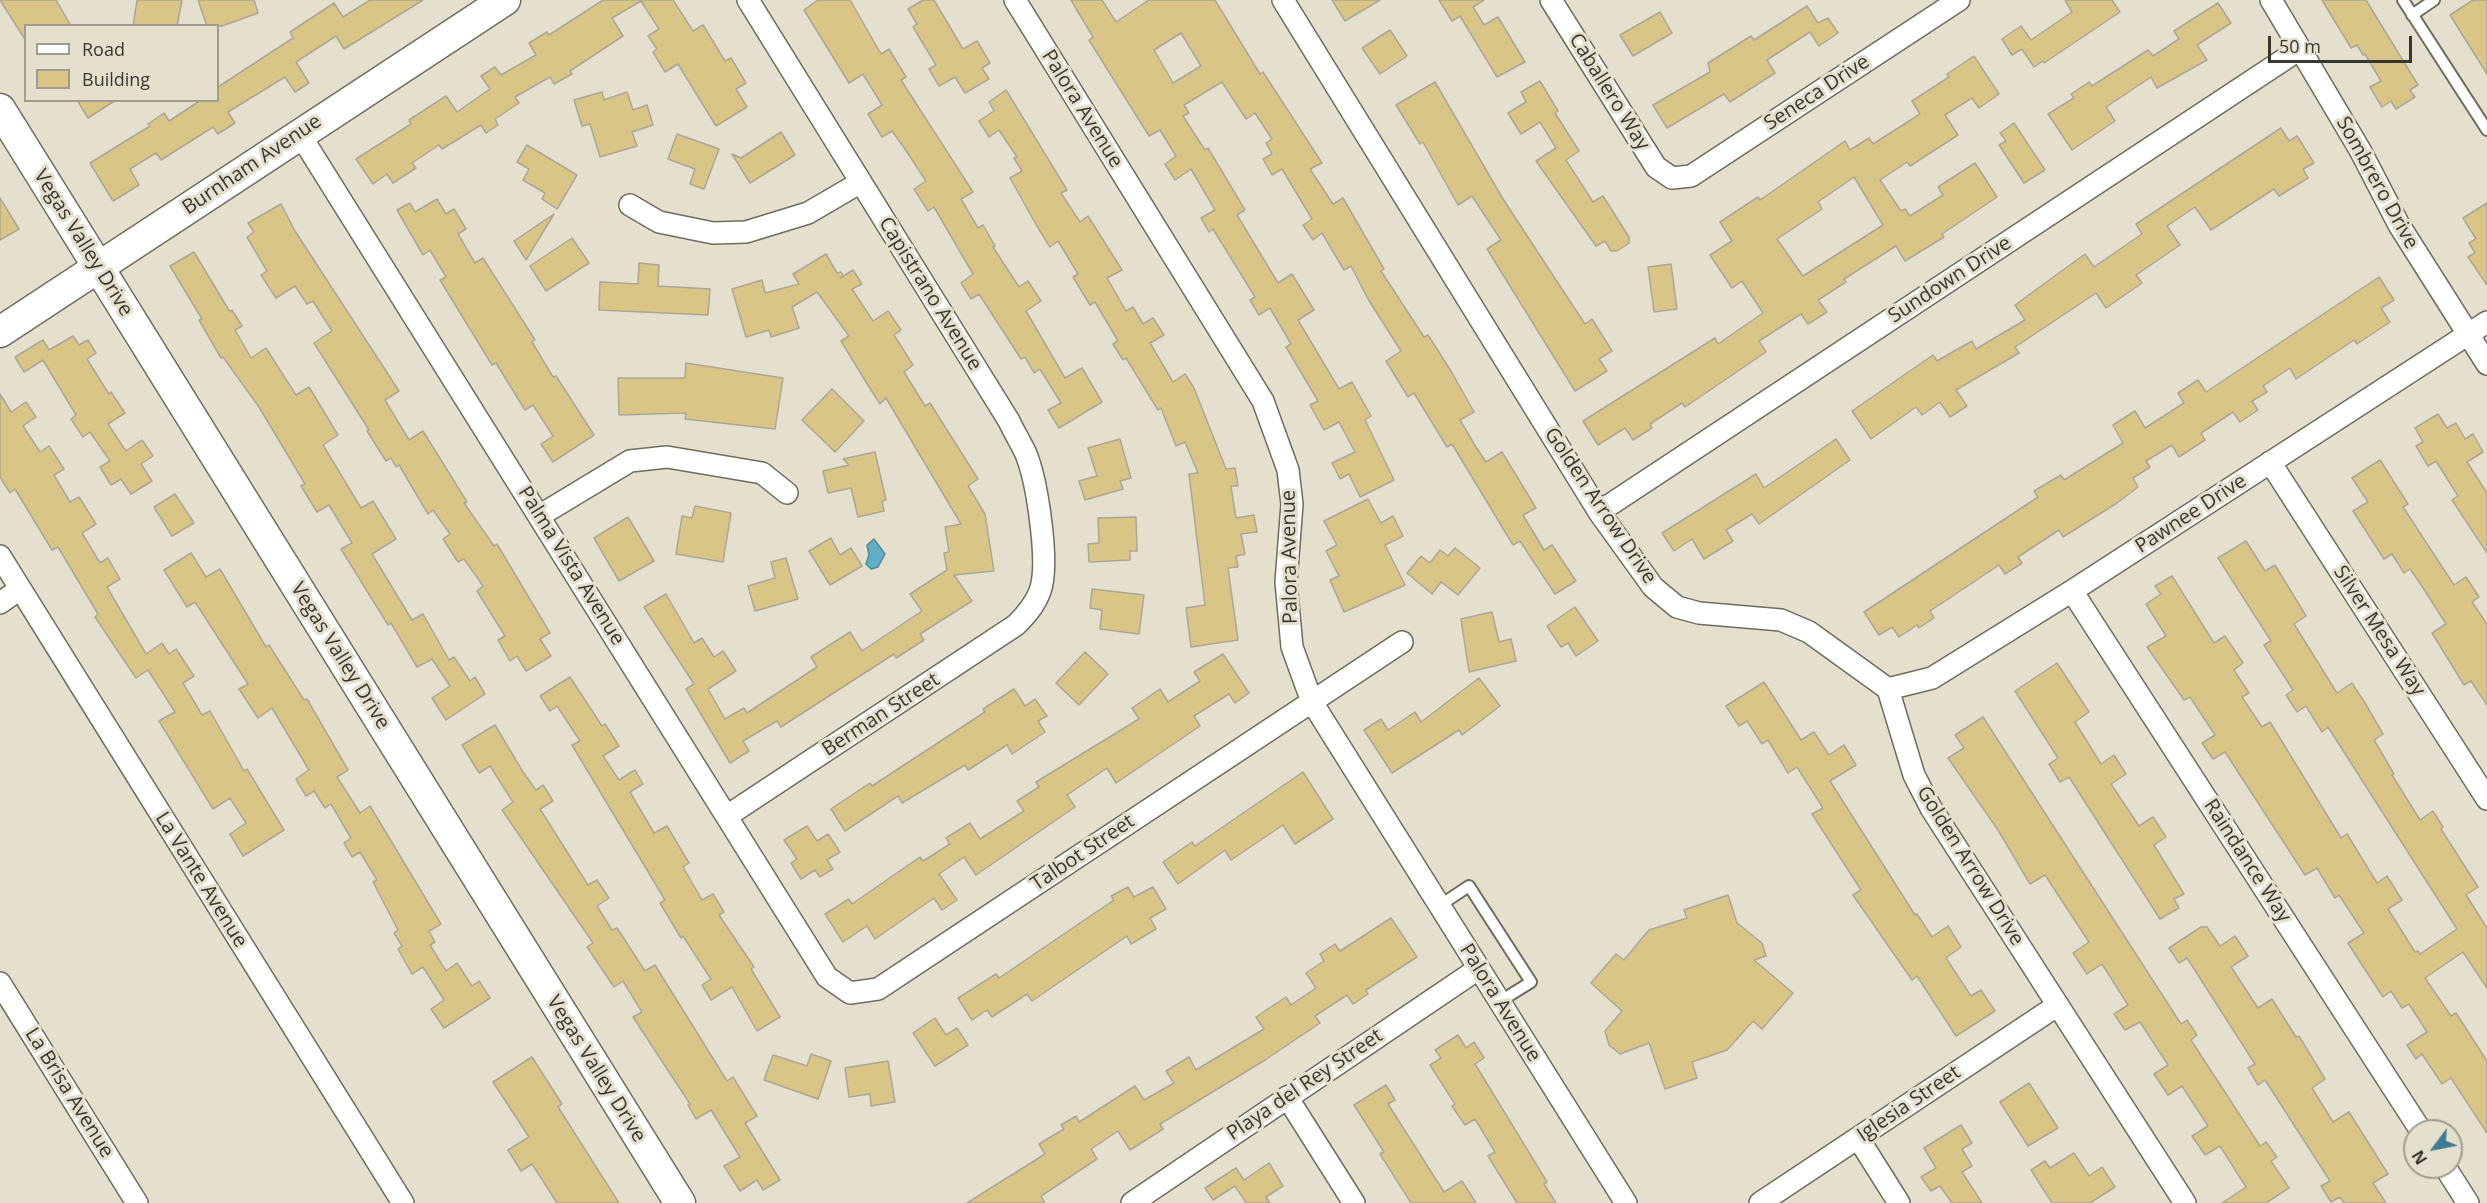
<!DOCTYPE html>
<html>
<head>
<meta charset="utf-8">
<style>
  body { margin:0 }
  #map { position:relative; width:2487px; height:1203px; overflow:hidden; background:#e5e0ce; font-family:"Open Sans",sans-serif }
  canvas { display:block }
  .legend { position:absolute; left:24px; top:24px; width:195px; height:78px; box-sizing:border-box; background:#e5e0ce; border:2px solid #a09c8f; margin:0; padding:8px 10px; list-style:none; font-size:18px; color:#393730 }
  .legend li { display:flex; align-items:center; gap:12px; height:30px }
  .legend b { width:30px; border:2px solid #a09c8f }
  .north { position:absolute; left:2403px; top:1119px; width:60px; height:60px; box-sizing:border-box; background:#e5e0ce; border:2px solid #a09c8f; border-radius:50%; rotate:238deg; font-size:16px; font-weight:700; line-height:24px; text-align:center; color:#393730 }
  .north::after { content:''; display:block; margin:auto; width:21px; height:27px; background:#3d7d90; clip-path:polygon(50% 0,100% 100%,50% 72%,0 100%) }
  .scale { position:absolute; left:2268px; top:36px; width:144px; height:27px; box-sizing:border-box; border:3px solid #393730; border-top:0; padding-left:8px; font-size:18px; line-height:21px; white-space:nowrap; color:#393730; -webkit-text-stroke:4px #e5e0ce; paint-order:stroke }
</style>
</head>
<body>
<div id="map">
<canvas width="2487" height="1203"></canvas>
<ul class="legend">
<li><b style="height:8px;background:#fff"></b>Road</li>
<li><b style="height:16px;background:#d9c686"></b>Building</li>
</ul>
<div class="north">N</div>
<div class="scale">50 m</div>
</div>
<script>
const ctx = document.querySelector('canvas').getContext('2d');
ctx.lineJoin = 'round';
function fill(path, color) {
  ctx.fillStyle = color;
  ctx.fill(path, 'evenodd');
}
function strokePath(path, color, width, dash) {
  ctx.strokeStyle = color;
  ctx.lineWidth = width;
  ctx.lineCap = dash ? 'butt' : 'round';
  ctx.setLineDash(dash || []);
  ctx.stroke(path);
}
function label(font, color, halo, rows, align = 'center') {
  ctx.font = font + ' "Open Sans",sans-serif';
  ctx.lineWidth = 6;
  ctx.setLineDash([]);
  ctx.textBaseline = 'middle';
  ctx.strokeStyle = halo;
  ctx.fillStyle = color;
  for (const [text, x, y, turn = 0] of rows) {
    ctx.save();
    ctx.translate(x, y);
    ctx.rotate((+turn || 0) * Math.PI / 180);
    ctx.textAlign = isNaN(turn) ? turn : align;
    if (halo) ctx.strokeText(text, 0, 0);
    ctx.fillText(text, 0, 0);
    ctx.restore();
  }
}
const water = new Path2D(`
  M874,539L885,554L878,567L871,569L866,564L869,555L867,545Z`);
fill(water, '#5daec6');
strokePath(water, '#528a99', 1.5);
const building = new Path2D(`
  M0,0H56L71,26H26V41Z
  M137,0H182L177,26H133Z
  M198,0H254L258,13L222,26H207Z
  M370,0H423L344,49L336,36L296,62L309,83L295,92L285,77L228,112L235,123L218,134L213,127L161,160L156,153L130,169L139,185L113,201L90,163L150,126L148,124L164,113L169,121L201,100H218V87L293,38L290,32L334,3L343,17Z
  M603,0H673L693,31L703,25L725,61L731,58L746,83L736,89L747,107L716,126L678,64L665,72L653,52L657,49L648,36L659,29L641,1L612,18L623,36L570,71L572,74L554,84L550,77L515,97L519,103L495,119L498,125L486,133L481,125L442,149L439,145L412,163L416,168L393,183L387,174L373,184L356,159L411,124L409,120L446,96L457,112L490,89L481,76L495,67L501,75L536,55L529,43L547,32L549,35Z
  M818,0H850L881,54L889,49L906,77L901,80L973,192L961,199L978,228L983,225L995,246L993,247L1019,287L1028,281L1041,301L1026,311L1065,378L1082,368L1102,402L1059,428L1048,410L1061,403L1040,369L1034,373L1025,357L1021,359L979,294L971,299L961,283L973,274L934,207L928,211L914,189L926,181L905,149L892,131L882,137L868,114L882,105L863,74L849,83L804,10Z
  M923,0H934L963,49L977,41L990,63L982,68L989,79L965,93L955,77L939,86L929,69L936,65L913,27L917,24L908,9Z
  M1071,0H1102L1116,22L1149,0H1215L1260,74L1263,72L1322,163L1310,169L1333,204L1343,198L1384,269L1381,271L1424,337L1428,335L1451,371L1474,412L1460,420L1476,447L1486,462L1502,452L1536,508L1523,515L1544,550L1552,545L1576,581L1555,594L1520,541L1513,545L1452,444L1447,447L1414,393L1408,397L1386,361L1401,351L1368,299L1351,266L1344,270L1322,233L1313,240L1303,225L1312,219L1282,169L1272,175L1263,159L1272,154L1266,143L1272,139L1255,113L1246,119L1222,82L1184,105L1189,113L1183,116L1205,150L1208,148L1245,210L1237,215L1278,283L1292,274L1314,310L1298,320L1339,389L1352,382L1371,416L1365,420L1394,480L1360,497L1349,474L1340,479L1332,463L1355,452L1339,422L1324,430L1310,405L1318,401L1286,347L1291,344L1270,308L1259,315L1250,300L1255,297L1213,229L1209,232L1201,218L1215,210L1191,169L1175,180L1165,164L1176,156L1160,130L1149,136L1089,40L1093,37ZM1181,33L1201,66L1173,83L1154,50Z
  M1332,0H1380L1345,21Z
  M1439,0H1484L1473,7L1484,25L1498,17L1525,62L1497,77L1460,16L1452,21Z
  M2065,0H2112L2120,12L2044,63L2043,61L2034,67L2022,49L2012,55L2002,39L2021,26L2031,40L2072,12Z
  M2322,0H2366L2418,85L2410,90L2415,97L2396,109L2391,101L2382,107L2370,87L2381,81L2365,54L2363,55L2357,45L2351,48Z
  M2473,0H2487V74L2450,15Z
  M2218,3L2231,23L2197,45L2207,60L2157,88L2151,77L2106,107L2115,121L2072,150L2048,114L2074,98L2071,94L2089,82L2092,86L2148,50L2153,56L2179,39L2174,31Z
  M1807,6L1818,23L1828,18L1838,33L1819,46L1810,32L1767,60L1775,73L1730,102L1724,94L1667,128L1653,105L1710,72L1708,63L1751,36L1754,40Z
  M1660,12L1672,33L1633,56L1620,35Z
  M1390,30L1407,56L1380,74L1362,48Z
  M1974,56L1999,94L1979,108L1972,98L1945,115L1958,135L1910,166L1907,162L1880,180L1901,211L1905,209L1910,216L1943,195L1938,187L1975,163L1997,197L1942,234L1944,237L1905,261L1896,246L1844,279L1846,282L1818,300L1827,312L1808,324L1801,314L1759,341L1766,352L1685,407L1682,403L1650,424L1652,428L1633,440L1625,428L1598,445L1583,421L1715,338L1718,344L1763,313L1742,281L1732,288L1710,255L1732,241L1720,222L1758,197L1760,200L1845,141L1850,150L1869,138L1873,144L1920,114L1912,101L1949,77L1947,74ZM1854,177L1883,225L1803,276L1777,239L1822,209L1818,202Z
  M1540,81L1558,111L1555,113L1579,151L1566,160L1593,202L1603,196L1629,237V243L1617,251H1611L1605,241L1596,246L1536,161L1556,148L1540,122L1521,134L1508,113L1526,102L1521,92Z
  M1435,82L1503,199L1577,312L1585,324L1592,319L1612,351L1599,359L1607,371L1575,391L1487,249L1501,240L1472,196L1458,205L1423,142L1420,144L1396,105Z
  M1006,90L1067,190L1061,193L1080,222L1088,216L1122,270L1107,278L1126,311L1133,307L1143,324L1153,318L1164,335L1150,343L1173,382L1185,374L1194,388L1226,469L1235,468L1238,486H1231L1236,518L1254,515L1257,532L1241,534L1245,554L1236,556L1238,567L1228,568L1238,640L1191,647L1186,608L1205,605L1189,474L1198,473L1185,442L1176,446L1161,408L1158,410L1126,358L1123,360L1113,344L1118,341L1095,302L1090,305L1073,277L1078,274L1058,241L1050,247L1038,228L1010,178L1022,171L1014,158L1017,157L999,130L989,137L979,121L994,111L989,102Z
  M602,92L604,100L627,92L633,110L647,105L653,125L632,132L637,146L600,157L590,124L582,126L574,100Z
  M77,100H116L88,118Z
  M2014,123L2045,170L2024,183L1999,145L2006,141L2000,133Z
  M2281,128L2289,141L2297,136L2314,163L2303,169L2308,178L2279,196L2274,189L2211,230L2195,207L2167,226L2180,245L2136,275L2142,283L2106,308L2096,293L2015,347L2019,353L1956,390L1967,406L1950,417L1940,402L1922,415L1916,407L1871,439L1852,411L1933,355L1937,361L1972,341L1976,349L2025,320L2015,305L2085,254L2094,267L2142,234L2136,224Z
  M781,132L795,155L750,183L732,154L741,158Z
  M677,134L719,149L704,189L690,184L695,169L668,159Z
  M527,145L577,175L557,209L542,199L545,193L523,180L529,169L517,162Z
  M0,198L19,229L0,240Z
  M437,199L446,214L454,209L466,229L458,234L475,263L483,258L535,340L532,342L553,377L556,376L594,435L553,462L541,444L553,436L533,405L525,410L496,363L492,365L440,280L446,277L430,250L423,255L397,210L410,203L415,212Z
  M2487,203V285L2468,257L2475,253L2469,243L2476,239L2463,218Z
  M281,204L295,231L399,391L385,400L409,440L423,431L467,502L464,503L494,546L497,544L550,633L540,639L551,656L526,671L517,656L510,661L498,640L505,636L477,591L483,586L464,559L458,562L443,539L450,534L433,510L428,514L399,465L396,467L391,458L386,461L367,431L369,430L314,343L332,331L313,301L307,304L295,286L276,298L261,275L267,271L247,237L254,232L248,223Z
  M554,214L526,260L514,241Z
  M572,238L589,263L546,291L530,266Z
  M194,252L230,312L232,310L242,326L235,330L251,358L266,348L296,395L309,387L338,435L323,445L361,508L373,501L396,539L372,554L412,620L423,614L449,660L454,657L470,681L475,677L485,694L446,720L432,698L450,686L432,659L417,667L391,623L388,625L341,549L352,543L329,505L317,512L301,486L305,484L259,407L223,357L221,358L199,320L202,319L170,266Z
  M826,254L837,273L841,272L843,276L840,278L853,270L862,284L852,289L873,321L888,311L901,330L894,335L913,365L904,372L925,406L930,403L978,479L968,486L985,514L994,571L954,575L972,601L920,634L924,640L896,658L894,654L781,727L777,721L743,741L749,751L730,763L686,689L694,684L644,607L666,594L694,643L702,638L714,657L723,651L736,671L708,689L725,719L744,708L747,713L817,667L811,657L850,632L862,651L922,611L910,594L947,570L944,553L949,552L945,527L961,524L886,398L880,404L866,382L841,341L849,336L817,292L792,307L799,328L771,337L769,330L746,337L732,289L762,280L765,293L799,284L793,274Z
  M639,263L659,265L658,286L710,289L708,315L599,310L600,282L638,284Z
  M1671,264L1677,309L1654,312L1648,267Z
  M2379,277L2394,300L2381,308L2390,322L2357,344L2354,340L2296,379L2290,368L2263,386L2267,392L2252,401L2258,410L2240,422L2233,412L2201,433L2205,440L2179,457L2172,445L2146,461L2150,467L2133,478L2138,487L2117,503L2063,537L2059,530L2018,557L2022,563L2005,574L1999,565L1930,611L1934,618L1919,628L1917,625L1899,637L1892,627L1879,635L1864,612L2038,497L2034,491L2061,475L2064,480L2123,443L2113,425L2135,411L2145,428L2184,403L2178,393L2198,380L2206,392Z
  M73,336L79,345L88,340L96,353L87,359L109,394L111,392L125,413L108,424L126,451L142,440L153,456L141,464L152,481L131,494L121,479L111,485L100,467L110,461L90,432L83,437L71,419L76,415L43,360L24,372L15,357L43,340L49,350Z
  M686,363L783,378L775,429L685,419L686,413L619,415L618,378H685Z
  M832,389L864,421L835,452L802,420Z
  M0,394L11,412L26,402L36,417L23,426L40,452L49,446L64,469L54,475L70,502L79,497L96,524L82,533L100,563L108,558L120,579L107,587L146,654L162,643L169,654L176,649L194,676L183,683L202,715L210,711L244,771L247,769L284,830L243,856L230,834L246,823L230,798L213,809L159,721L175,712L148,670L136,678L95,617L98,614L58,547L52,550L15,489L10,493L0,477Z
  M2438,414L2447,428L2456,423L2465,439L2473,434L2483,452L2467,462L2487,493V553L2452,500L2458,496L2436,461L2428,466L2416,446L2423,442L2415,428Z
  M1120,439L1131,478L1120,481L1123,489L1085,500L1079,481L1097,476L1088,448Z
  M1836,439L1850,460L1759,524L1752,514L1726,530L1733,541L1704,559L1692,539L1674,551L1662,533L1756,474L1764,488Z
  M875,452L886,500L882,501L884,511L858,517L851,488L828,493L823,471L849,465L843,459Z
  M2380,460L2408,504L2403,507L2454,585L2466,577L2479,597L2472,602L2487,624V705L2471,681L2464,685L2432,633L2446,624L2420,583L2410,569L2404,573L2392,554L2384,559L2353,511L2368,502L2352,478Z
  M175,494L194,523L172,536L154,507Z
  M1368,499L1381,523L1393,516L1403,536L1385,545L1405,585L1344,612L1330,580L1339,576L1326,551L1337,545L1324,521Z
  M695,506L731,513L723,562L676,554L682,516L692,518Z
  M628,517L654,561L619,581L594,538Z
  M1136,517L1137,551H1130V560L1089,562L1088,544L1099,543L1098,518Z
  M831,538L840,555L851,548L862,566L830,585L809,551Z
  M2246,541L2265,571L2275,565L2306,616L2294,624L2337,693L2352,683L2365,703L2383,734L2374,740L2394,774L2392,775L2420,820L2433,811L2443,827L2441,829L2478,887L2466,895L2487,928V988L2463,952L2425,978L2451,1016L2456,1013L2487,1061V1133L2451,1078L2442,1084L2422,1054L2416,1059L2407,1045L2427,1032L2409,1004L2402,1008L2391,991L2383,997L2362,965L2348,943L2364,933L2339,895L2335,898L2317,868L2305,875L2225,752L2213,759L2202,743L2215,735L2190,697L2184,700L2147,647L2166,636L2146,604L2161,594L2155,586L2172,576L2214,643L2225,636L2243,663L2234,670L2249,693L2242,697L2262,727L2270,722L2341,838L2347,834L2377,883L2387,876L2402,900L2388,909L2415,952L2418,951L2420,954L2457,929L2328,727L2322,732L2306,706L2297,712L2286,695L2293,690L2264,645L2271,641L2218,558Z
  M1455,548L1480,568L1458,595L1441,582L1432,594L1407,573L1421,556L1430,563L1440,550L1448,556Z
  M191,553L206,577L220,569L266,647L269,645L304,700L307,699L348,770L337,777L360,813L370,806L441,924L429,931L435,942L430,945L446,971L457,963L472,986L479,981L490,998L444,1028L431,1009L444,1000L423,967L412,974L398,949L402,946L394,933L398,930L373,882L377,880L360,852L352,857L344,843L351,838L331,804L325,808L314,791L306,796L296,779L309,770L272,708L258,718L239,689L248,684L195,602L187,607L164,570Z
  M786,558L798,599L755,611L748,586L775,578L771,562Z
  M1092,589L1144,595L1139,634L1100,629L1102,610L1090,608Z
  M1575,607L1598,641L1576,656L1568,643L1561,647L1547,626Z
  M1492,612L1499,642L1511,639L1516,661L1469,672L1461,619Z
  M1085,652L1108,674L1079,705L1056,683Z
  M1223,654L1249,693L1235,703L1229,694L1194,716L1200,726L1116,783L1107,768L1067,795L1075,807L976,875L964,857L939,874L957,900L942,910L934,898L875,939L867,926L843,942L825,914L849,899L852,904L920,857L923,861L950,844L946,838L970,823L980,839L1024,811L1017,801L1039,787L1036,782L1139,719L1132,708L1160,689L1168,702L1200,681L1194,672Z
  M2057,663L2089,712L2075,722L2101,764L2114,755L2126,774L2111,784L2139,826L2153,817L2166,837L2154,845L2184,894L2174,899L2179,908L2160,919L2069,777L2060,782L2049,764L2058,758L2015,691Z
  M570,677L602,726L605,724L619,746L603,756L619,780L635,770L643,784L630,792L654,833L667,826L689,863L683,867L702,900L713,894L724,912L719,915L754,967L751,969L780,1017L757,1031L732,987L711,1000L702,985L711,979L683,936L681,938L660,903L665,900L572,745L580,741L557,706L550,711L540,696Z
  M1479,678L1500,706L1462,735L1459,730L1392,773L1364,730L1381,719L1388,730L1415,712L1421,722Z
  M1764,682L1801,740L1814,732L1829,755L1844,745L1856,765L1830,781L1915,915L1917,914L1932,937L1948,926L1961,947L1946,958L1971,996L1981,990L1995,1011L1956,1036L1917,976L1912,980L1853,895L1861,890L1812,814L1823,808L1797,767L1788,773L1768,740L1762,744L1747,721L1739,726L1726,706Z
  M1014,689L1025,706L1035,699L1047,716L1038,721L1045,732L1012,754L1007,745L968,770L965,765L902,803L898,796L845,831L831,809L870,783L872,786L985,712L983,709Z
  M1983,717L2181,1024L2187,1020L2197,1035L2191,1040L2260,1146L2266,1142L2277,1157L2271,1161L2289,1188L2266,1203H2222L2246,1187L2220,1146L2205,1155L2192,1136L2208,1126L2182,1086L2168,1095L2154,1074L2168,1065L2140,1022L2125,1030L2114,1014L2128,1005L2102,964L2087,974L2073,953L2089,942L2045,875L2030,884L1998,830L1948,758L1964,748L1955,735Z
  M495,725L523,772L536,790L543,785L553,801L540,809L588,885L597,880L609,898L597,906L612,930L617,928L645,971L655,965L727,1081L733,1077L757,1116L745,1123L780,1180L763,1190L757,1180L740,1191L724,1166L740,1157L711,1110L696,1119L688,1105L690,1104L633,1017L642,1012L623,981L614,987L587,947L593,943L502,810L513,802L490,766L479,773L462,745Z
  M1303,772L1333,819L1295,844L1283,825L1231,860L1225,850L1178,884L1163,862L1192,842L1195,846Z
  M807,826L817,841L828,834L840,852L827,860L833,869L820,877L815,870L801,879L791,863L797,859L784,840Z
  M1128,887L1134,897L1153,887L1166,909L1150,918L1156,929L1131,944L1127,936L1032,1001L1027,994L992,1017L987,1010L972,1020L958,998L996,974L999,978L1114,900L1111,896Z
  M1728,895L1737,923L1762,943L1766,956L1754,960L1793,993L1762,1029L1753,1021L1727,1050L1692,1062L1697,1078L1665,1089L1649,1043L1620,1054L1609,1045L1605,1031L1622,1011L1591,983L1616,954L1624,960L1649,930L1687,918L1684,910Z
  M1391,918L1417,957L1366,990L1368,994L1353,1004L1347,995L1315,1016L1320,1023L1265,1060L1160,1124L1163,1129L1130,1150L1118,1131L1091,1149L1097,1159L1041,1196L1045,1203H967L1045,1154L1039,1144L1064,1129L1061,1125L1076,1116L1079,1122L1135,1086L1144,1100L1174,1083L1166,1071L1189,1057L1196,1070L1264,1029L1256,1017L1286,997L1291,1005L1316,988L1306,973L1324,961L1320,954L1335,944L1340,951Z
  M2201,927H2207L2220,946L2235,936L2248,956L2231,967L2258,1008L2272,999L2296,1037L2299,1036L2325,1079L2312,1088L2333,1122L2349,1112L2388,1174L2373,1183L2386,1203H2344L2340,1197L2331,1202L2321,1186L2330,1181L2265,1080L2258,1085L2248,1068L2255,1064L2187,958L2179,963L2169,948Z
  M935,1018L946,1035L957,1028L968,1045L935,1066L913,1033Z
  M1458,1035L1466,1048L1474,1042L1484,1058L1475,1064L1547,1182L1544,1184L1556,1203H1517L1488,1156L1495,1152L1475,1119L1465,1125L1452,1106L1455,1104L1430,1065L1441,1058L1435,1050Z
  M811,1054L831,1061L818,1099L764,1080L773,1055L807,1066Z
  M532,1057L562,1104L558,1107L619,1203H557L532,1164L521,1171L508,1150L529,1137L493,1082Z
  M888,1061L895,1102L871,1106L870,1094L849,1097L845,1068Z
  M2029,1083L2058,1128L2028,1146L2000,1102Z
  M1386,1085L1395,1100L1388,1104L1444,1192L1462,1181L1476,1203H1411L1380,1154L1384,1152L1354,1105Z
  M1961,1125L1972,1143L1962,1149L1972,1166L1962,1172L1982,1203H1952L1940,1186L1931,1191L1921,1177L1936,1168L1924,1148Z
  M2074,1153L2089,1176L2102,1167L2115,1187L2090,1203H2052L2031,1170L2045,1161L2050,1168Z
  M1269,1163L1283,1186L1266,1197L1270,1203H1246L1235,1186L1213,1200L1205,1188L1236,1168L1244,1180Z`);
fill(building, '#d9c686');
strokePath(building, '#aba696', 1.5);
const lane = new Path2D(`
  M2403,0L2487,130
  M2412,15L2434,0
  M1439,906L1469,886L1531,982L1499,1002`);
const street = new Path2D(`
  M1015,0L1263,401L1288,470L1292,504L1286,582L1292,647L1312,702L1626,1203
  M1283,0L1599,512L1653,587L1677,607L1699,613L1781,620L1809,632L1888,689L1914,775L1931,808L2185,1203
  M1551,0L1656,167L1672,178L1691,176L1959,0
  M2271,0L2360,150L2399,225L2487,364
  M299,133L827,977L850,993L878,989L1402,642
  M630,205L659,222L713,233L746,232L808,213L861,182
  M2270,462L2487,799
  M1599,512L2300,49
  M539,516L630,461L667,457L762,473L787,493
  M0,556L403,1203
  M2072,591L2421,1131
  M0,603L20,589
  M1888,689L1932,678L2072,591L2487,322
  M727,816L1016,625C1026,615 1035,605 1040,591C1050,564 1037,481 1026,454C1021,443 1014,432 1009,421L748,0
  M0,983L137,1203
  M1287,1097L1354,1203
  M1858,1138L1899,1203
  M2445,1167L2468,1203
  M1132,1203L1478,969
  M1760,1203L2058,1005`);
const secondary = new Path2D(`
  M0,109L680,1203
  M0,332L505,0`);
strokePath(lane, '#706c5c', 14);
strokePath(street, '#706c5c', 24);
strokePath(secondary, '#706c5c', 33);
strokePath(lane, '#fff', 10);
strokePath(street, '#fff', 21);
strokePath(secondary, '#fff', 30);
label('20px', '#393730', '#e5e0ce', [
  ["Caballero Way",1609,92,58],
  ["Seneca Drive",1817,93,-33],
  ["Palora Avenue",1082,109,58],
  ["Burnham Avenue",252,165,-34],
  ["Sombrero Drive",2377,183,61],
  ["Vegas Valley Drive",83,243,58],
  ["Sundown Drive",1950,280,-33],
  ["Capistrano Avenue",930,294,58],
  ["Golden Arrow Drive",1600,506,56],
  ["Pawnee Drive",2191,514,-33],
  ["Palora Avenue",1290,557,-91],
  ["Palma Vista Avenue",571,566,58],
  ["Silver Mesa Way",2379,631,57],
  ["Vegas Valley Drive",340,656,58],
  ["Berman Street",881,715,-33],
  ["Talbot Street",1083,853,-34],
  ["Raindance Way",2247,861,57],
  ["Golden Arrow Drive",1970,866,58],
  ["La Vante Avenue",201,880,58],
  ["Palora Avenue",1500,1003,58],
  ["Vegas Valley Drive",596,1069,58],
  ["Playa del Rey Street",1305,1085,-34],
  ["La Brisa Avenue",69,1093,58],
  ["Iglesia Street",1909,1104,-34]
]);
</script>
</body>
</html>
